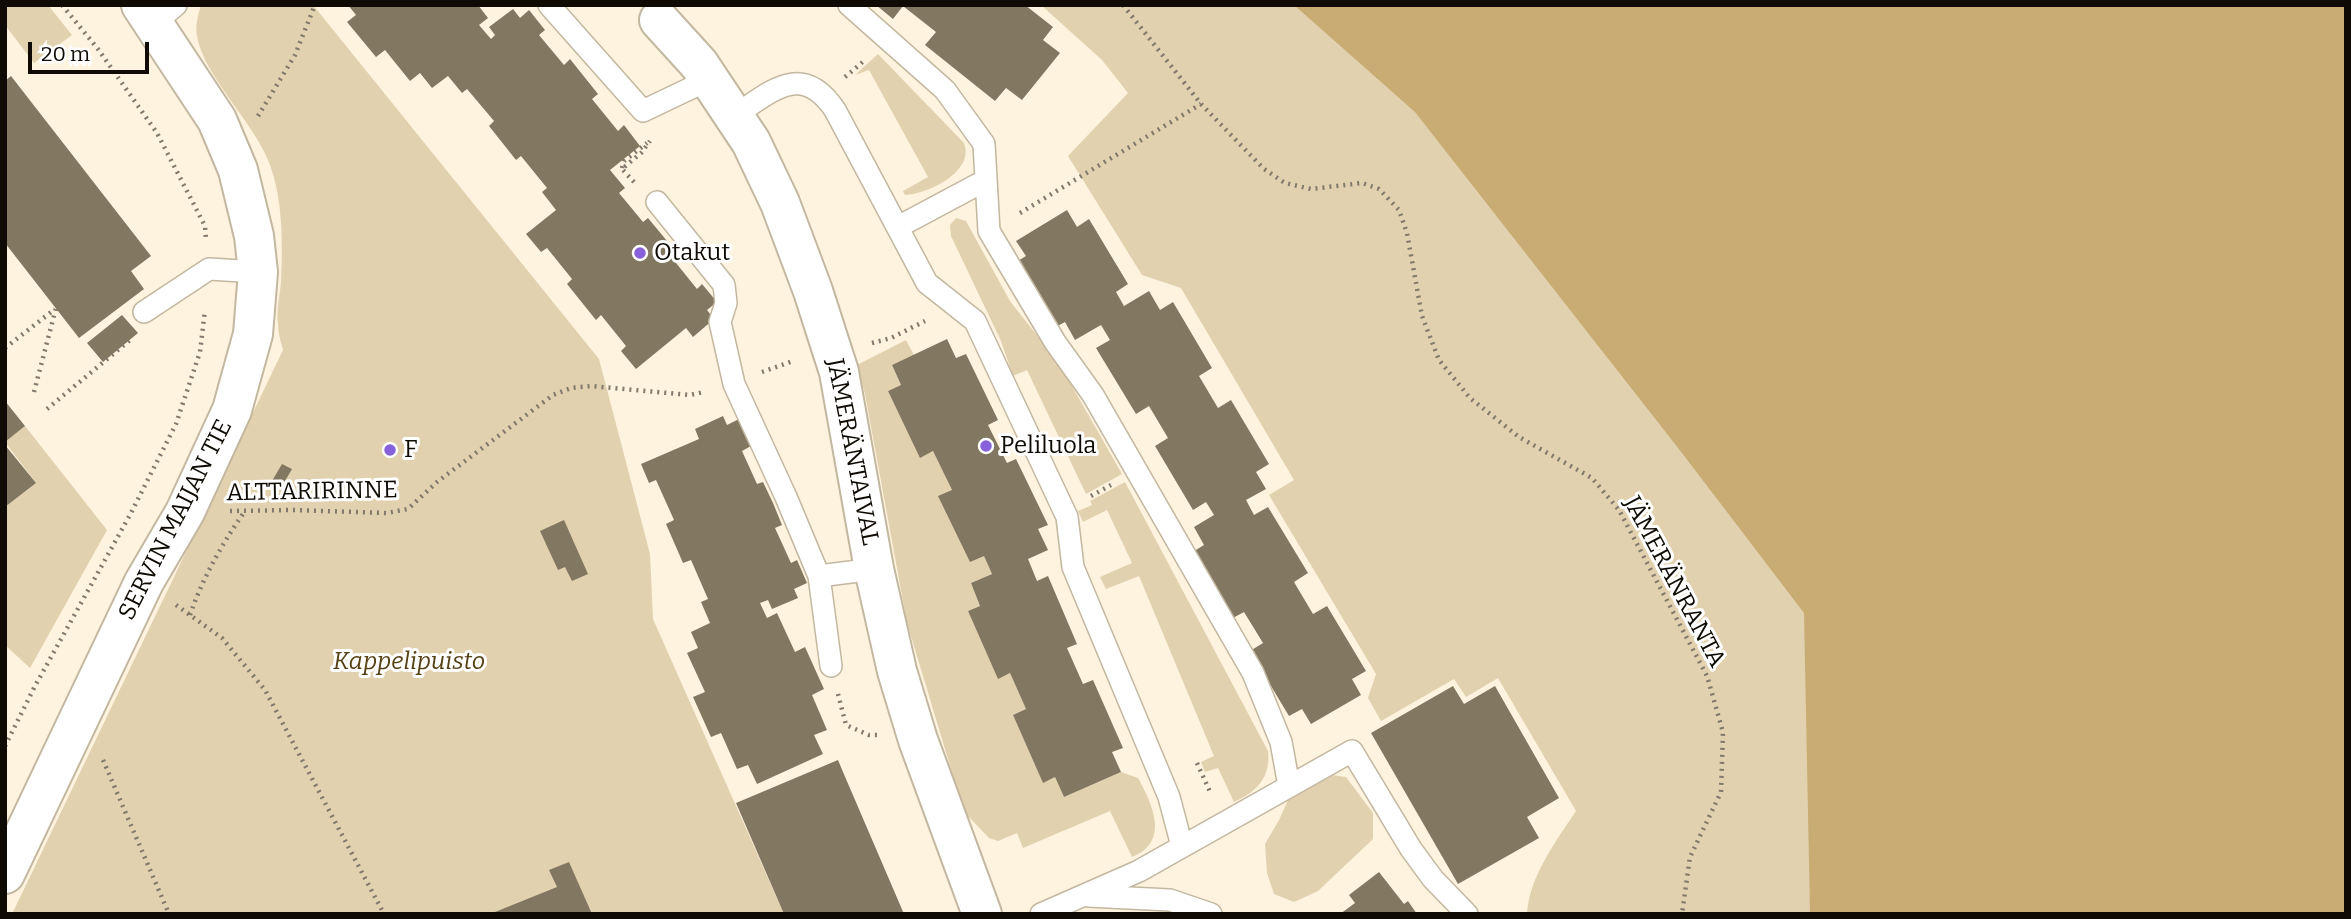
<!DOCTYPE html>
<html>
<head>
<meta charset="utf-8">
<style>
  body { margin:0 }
  #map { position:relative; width:2351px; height:919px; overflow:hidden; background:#fdf3df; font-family:Bitter,serif }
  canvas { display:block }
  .frame { position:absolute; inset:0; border:7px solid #0f0b04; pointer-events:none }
  .scale { position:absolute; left:28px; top:42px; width:121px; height:32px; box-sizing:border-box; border:4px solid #0f0b04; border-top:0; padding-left:9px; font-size:21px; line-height:24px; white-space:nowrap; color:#0f0b04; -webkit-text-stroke:5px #fff; paint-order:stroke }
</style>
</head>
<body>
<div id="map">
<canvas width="2351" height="919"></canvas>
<div class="frame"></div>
<div class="scale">20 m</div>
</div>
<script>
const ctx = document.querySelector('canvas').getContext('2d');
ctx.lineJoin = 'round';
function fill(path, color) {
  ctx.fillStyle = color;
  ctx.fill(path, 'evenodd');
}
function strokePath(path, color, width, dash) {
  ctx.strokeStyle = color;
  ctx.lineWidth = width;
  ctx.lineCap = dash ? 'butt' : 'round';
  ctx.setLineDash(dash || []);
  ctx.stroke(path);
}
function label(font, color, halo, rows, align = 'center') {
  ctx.font = font + ' Bitter,serif';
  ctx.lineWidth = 6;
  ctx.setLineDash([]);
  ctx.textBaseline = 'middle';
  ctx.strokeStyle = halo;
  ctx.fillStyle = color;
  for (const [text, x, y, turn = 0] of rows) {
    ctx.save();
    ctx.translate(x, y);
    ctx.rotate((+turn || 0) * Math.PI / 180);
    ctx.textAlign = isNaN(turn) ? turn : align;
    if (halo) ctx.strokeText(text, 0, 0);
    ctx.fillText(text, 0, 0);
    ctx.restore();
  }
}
fill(new Path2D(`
  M5,5H48L72,35L34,63L5,25Z
  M201,5H313L599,359L650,554L653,619L784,914H12L283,350C281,342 278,333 278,324C276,310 280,295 281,282C283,243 283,196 268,160C252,121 203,74 197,36C195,26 198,15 201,5Z
  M1041,5H1590L2101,914H1527C1529,877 1556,841 1576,811L1498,678L1466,697L1454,679L1381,721L1368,698L1376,674L1269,495L1294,480L1181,288L1142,275L1068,156L1128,93L1102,60Z
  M878,54L964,143C975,172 928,194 905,195L903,191L928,177L869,70L855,75Z
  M956,218L966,221L1010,301L1060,365L1122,474L1086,494L1027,370L1013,376L1001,341L951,236L950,225Z
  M906,340L914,355L892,365L901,385L888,391L921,457L933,451L952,490L939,496L984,556L992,574L971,583L980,606L968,611L998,678L1010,673L1026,709L1013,715L1043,782L1055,777L1064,797L1121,772L1138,778C1153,805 1170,842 1132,857L1110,811L1023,848L1017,833L998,841L989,838L964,812L907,623L865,394L857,365Z
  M25,426L107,530L30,668L5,645V507L36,483L5,442Z
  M1125,482L1268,751C1271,777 1257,792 1234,802L1218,768L1205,772L1201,762L1214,756L1139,576L1106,589L1100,577L1132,563L1107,510L1083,522L1078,511L1092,505L1090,501Z
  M1332,775L1346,777L1373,813V839L1318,891L1294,902L1274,894L1267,873L1265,844L1279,820L1289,798L1307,785Z`), '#e2d1af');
fill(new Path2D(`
  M1294,5H2346V914H1810L1804,613L1682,453L1415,112Z`), '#c8ac73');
fill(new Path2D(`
  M348,5H478L488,18L479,25L491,39L495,35L489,27L513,9L520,18L529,10L545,30L539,35L564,65L570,59L598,94L592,99L618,131L624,125L640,146L610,170L625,188L619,193L643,222L648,218L677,253L672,258L697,289L702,284L717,302L707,310L714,319L693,337L686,328L636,369L621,351L626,346L601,315L596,320L567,284L572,279L547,248L541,252L526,234L556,210L542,192L547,188L521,156L516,160L489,126L494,121L467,89L462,93L448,76L432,88L420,73L410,81L385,50L376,57L347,22L356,15Z
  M876,5H1025L1053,27L1043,40L1060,53L1022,100L1006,88L995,101L925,45L936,32L903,6L893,19Z
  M11,76L151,256L131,271L144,289L79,338L5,243V81Z
  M1067,210L1077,227L1089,219L1128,284L1116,292L1124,306L1149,291L1160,310L1173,302L1212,368L1199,376L1218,408L1231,400L1269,464L1256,472L1266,489L1246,500L1254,515L1268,507L1308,573L1294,582L1313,614L1327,606L1366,671L1352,679L1361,695L1311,724L1302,709L1289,716L1250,651L1263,643L1244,612L1231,619L1191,553L1204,545L1194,527L1214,515L1206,502L1193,510L1155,446L1168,438L1149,406L1136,414L1096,348L1110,340L1101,325L1075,340L1065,322L1052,329L1013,264L1026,256L1016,241Z
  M122,315L138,333L103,362L87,343Z
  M947,339L956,358L966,354L998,420L988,425L1007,463L1016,459L1048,525L1038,529L1048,550L1028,559L1037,581L1048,576L1077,644L1067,648L1083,684L1093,680L1123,748L1112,752L1121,772L1064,797L1055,777L1043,783L1013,715L1026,709L1010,673L998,679L968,611L980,606L971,583L992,574L984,556L970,562L938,496L952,490L933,451L920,458L888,391L901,385L892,365Z
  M5,401L25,426L5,442Z
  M723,416L727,425L739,419L751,446L742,451L757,484L763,482L773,503L782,525L775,528L791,563L797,560L807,583L794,589L798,598L772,609L768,600L760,603L767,618L777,613L795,652L805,647L824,689L812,695L827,730L814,735L823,754L757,784L748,765L737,769L721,733L711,737L693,697L705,692L687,653L698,648L691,632L710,623L701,602L708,599L691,560L683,563L666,524L674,520L656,480L649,483L641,464L699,439L695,429Z
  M5,445L36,483L5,507Z
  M282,464L292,469L282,486L272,481Z
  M564,520L588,574L572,581L565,567L558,570L540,531Z
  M1453,686L1464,704L1495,686L1559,798L1527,817L1539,838L1458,884L1371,733Z
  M838,760L843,772L904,914H784L736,803Z
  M569,862L592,914H490L557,887L549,870Z
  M1379,872L1404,904L1408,901L1417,914H1340L1355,903L1349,895Z`), '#827761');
const lane = new Path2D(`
  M549,5L643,111L710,79
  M849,5L945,90L984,144L989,231L1055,342L1093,395L1253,673L1281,742L1289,786
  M155,23L176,5
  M734,116C772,91 802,61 835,110L927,283L975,321L1067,517L1073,567L1169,797L1182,846
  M657,202L724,285L726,303L720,322L734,384L786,497L819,576
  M898,227L986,180
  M144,312L209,269L258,272
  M831,666L819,576L874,569
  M1088,896L1170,900L1211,914
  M1041,914L1139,871L1352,751L1411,849L1433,879L1467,914`);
const street = new Path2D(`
  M659,20L699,64L751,142L780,203L813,291L839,372L874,569L897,671L918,740L982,914
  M5,874L144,582L185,512L232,410L253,334L258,272L254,236L238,170L217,120L141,5`);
strokePath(lane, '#c3b79f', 24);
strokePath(street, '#c3b79f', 42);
strokePath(new Path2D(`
  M62,5L98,49L157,133L205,226L206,239
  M1123,5L1201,104L1264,169L1285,183L1311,189L1362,183L1379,189L1399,210L1407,233L1422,316L1439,360L1470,398L1519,437L1592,478L1619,510L1707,676L1723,732L1721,792L1690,857L1682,914
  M845,77L865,60
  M258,116L295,55L315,5
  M622,168L624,161L647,143
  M634,182L622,169L641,153L650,141
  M1020,213L1201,104
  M872,343L891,338L925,321
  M5,348L55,309
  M762,372L793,361
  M34,392L56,308
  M47,409L130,340
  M1091,496L1111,485
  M230,511L292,510L387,513L408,509L437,482L553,395L571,388L591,386L690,395L704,392
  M176,605L222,638L265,690L384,914
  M190,615C203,577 222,544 245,511
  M838,694L846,725L869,735H877
  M5,746L35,686L131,513L176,424L200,352L205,310
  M103,760L169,914
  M1197,763L1211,794`), '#80796c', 4.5, [2, 5]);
strokePath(lane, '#fff', 21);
strokePath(street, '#fff', 38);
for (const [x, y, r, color] of [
  [640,253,7,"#8760db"],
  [986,446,7,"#8760db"],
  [390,450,7,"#8760db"]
]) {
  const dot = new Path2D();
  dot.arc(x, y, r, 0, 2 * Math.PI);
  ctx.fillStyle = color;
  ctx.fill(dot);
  strokePath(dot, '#fff', 2.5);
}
label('24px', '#0f0b04', '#fff', [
  ["Otakut",654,253],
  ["Peliluola",1000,446],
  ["F",404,450]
], 'left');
label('24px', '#0f0b04', '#fff', [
  ["JÄMERÄNTAIVAL",852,452,79],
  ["ALTTARIRINNE",312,492,-1],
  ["SERVIN MAIJAN TIE",176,520,-63],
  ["JÄMERÄNRANTA",1674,582,62]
]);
label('italic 24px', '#554114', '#fff', [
  ["Kappelipuisto",409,662]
]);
</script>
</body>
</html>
